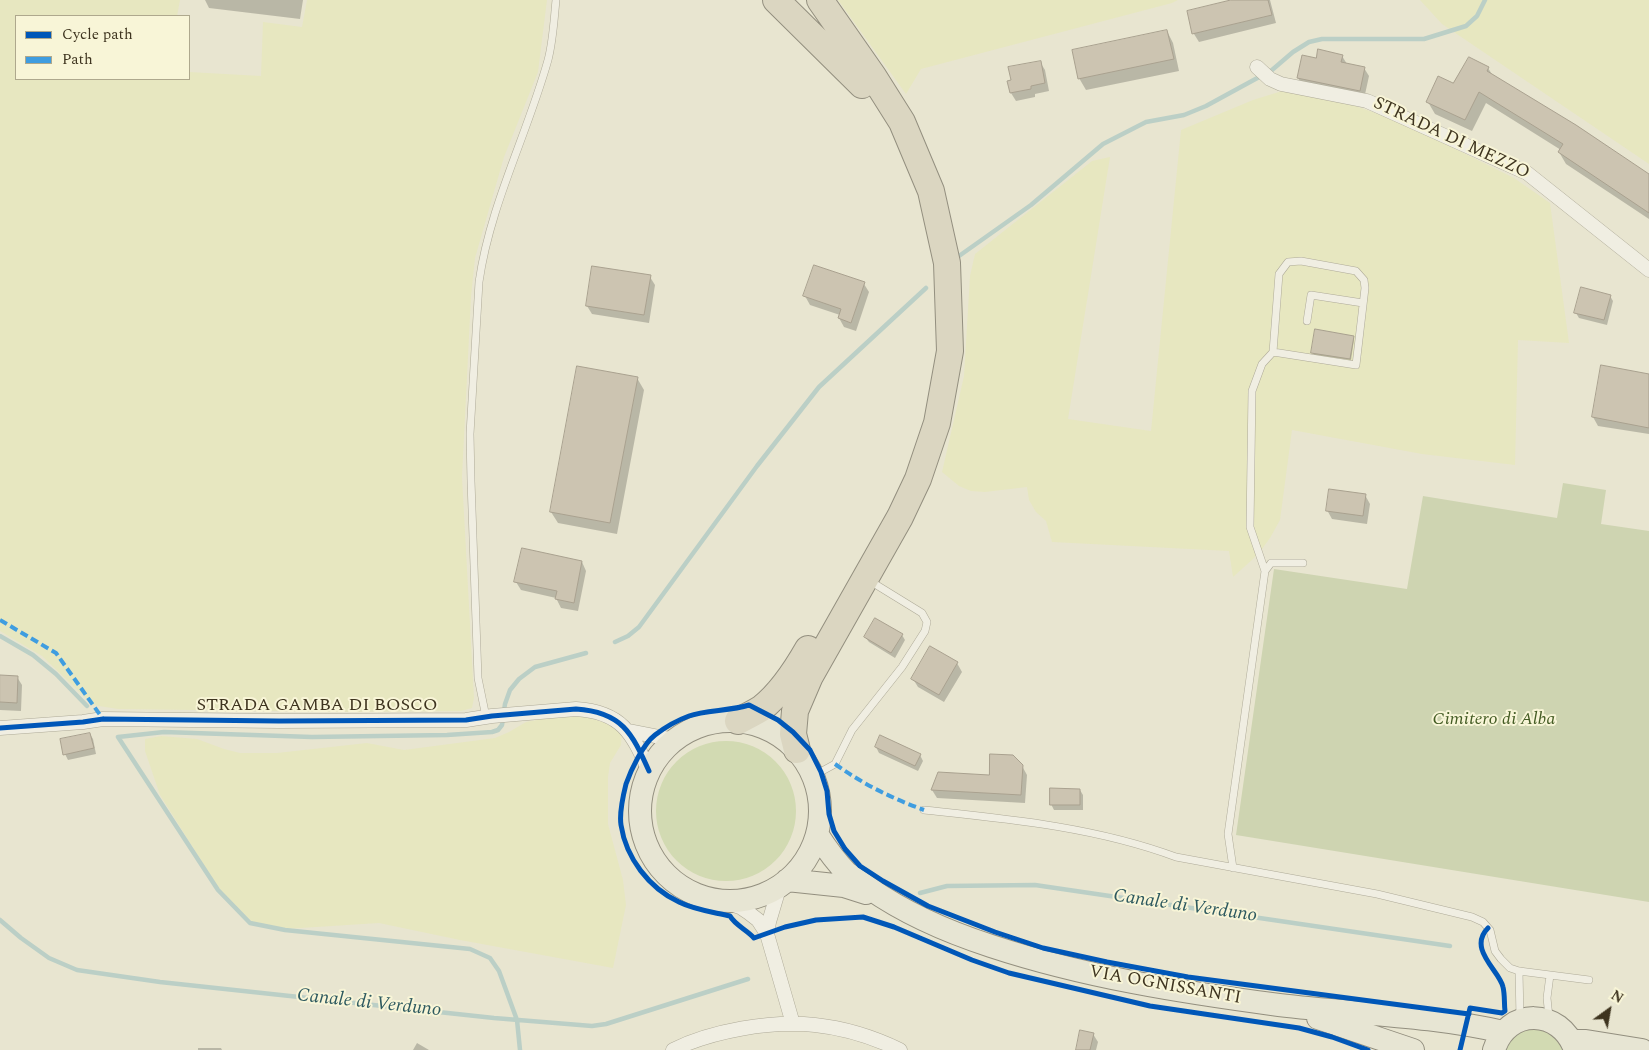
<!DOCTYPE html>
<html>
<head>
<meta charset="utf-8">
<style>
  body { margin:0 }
  #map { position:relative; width:1649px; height:1050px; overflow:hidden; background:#e8e5d0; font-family:Spectral,serif }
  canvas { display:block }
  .legend { position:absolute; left:15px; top:15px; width:175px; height:65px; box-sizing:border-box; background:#f8f5d7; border:1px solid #aea88d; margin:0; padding:6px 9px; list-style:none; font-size:15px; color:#3e341f }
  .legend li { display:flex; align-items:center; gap:10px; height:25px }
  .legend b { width:25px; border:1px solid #aea88d }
  .north { position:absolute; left:1584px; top:985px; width:50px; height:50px; -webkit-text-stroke:4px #f8f5d7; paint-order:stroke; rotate:32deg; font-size:14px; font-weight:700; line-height:20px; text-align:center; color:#3e341f }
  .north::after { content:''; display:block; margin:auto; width:18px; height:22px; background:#3e341f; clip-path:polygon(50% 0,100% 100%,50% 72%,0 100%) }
</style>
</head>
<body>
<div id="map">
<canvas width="1649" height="1050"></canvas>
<ul class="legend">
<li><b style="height:6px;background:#0057b8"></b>Cycle path</li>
<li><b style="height:6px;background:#3f9de0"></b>Path</li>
</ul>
<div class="north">N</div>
</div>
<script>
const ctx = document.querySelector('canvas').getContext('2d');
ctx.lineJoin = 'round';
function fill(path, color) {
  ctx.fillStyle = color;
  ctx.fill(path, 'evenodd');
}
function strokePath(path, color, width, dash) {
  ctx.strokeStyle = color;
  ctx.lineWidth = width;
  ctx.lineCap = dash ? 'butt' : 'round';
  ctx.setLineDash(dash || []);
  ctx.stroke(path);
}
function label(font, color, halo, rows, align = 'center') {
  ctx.font = font + ' Spectral,serif';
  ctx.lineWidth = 4;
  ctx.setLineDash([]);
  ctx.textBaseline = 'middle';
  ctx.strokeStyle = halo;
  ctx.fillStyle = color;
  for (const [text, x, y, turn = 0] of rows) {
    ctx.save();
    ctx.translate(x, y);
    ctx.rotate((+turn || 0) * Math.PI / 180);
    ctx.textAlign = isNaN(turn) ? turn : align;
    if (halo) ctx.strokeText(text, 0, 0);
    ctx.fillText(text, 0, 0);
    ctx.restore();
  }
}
fill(new Path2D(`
  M0,0H180L177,16H16V79H189V72L261,76L263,22L302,27L307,0H547L538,72L504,157L475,258L471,297L462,477L474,698L472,708L461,711L351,712L118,709L93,705L42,656L0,631Z
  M838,0H1178L1172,3L921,69L906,94Z
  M1420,0H1649V164L1442,24Z
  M1282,91L1332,98L1399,121L1514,178L1550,203L1569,343L1518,340L1515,465L1422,454L1292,430L1280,520L1270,538L1262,549L1253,559L1233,577L1229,551L1052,542L1046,521L1036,512L1029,500L1027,487L985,492L971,491L959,486L942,472L964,376L970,276L975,254L1092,161L1110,157L1068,419L1151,431L1181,130L1253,100Z
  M559,716H584L615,726L622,732L621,745L610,763L608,777V824L623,880L626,905L613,968L460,940L379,923L285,929L252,922L219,889L160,795L145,751V739L161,736L197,739L224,749L240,753H277L367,743L404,750L495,738L509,732L526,722Z`), '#e7e7c0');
fill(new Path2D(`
  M656 811a70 70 0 1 1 140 0a70 70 0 1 1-140 0Z
  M1529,1029C1547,1028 1555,1036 1564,1050H1505C1509,1039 1519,1032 1529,1029Z`), '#d2dab2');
fill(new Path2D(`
  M1563,483L1606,490L1601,524L1649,531V902L1236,835L1274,569L1407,589L1423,496L1557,518Z`), '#ced4b1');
fill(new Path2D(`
  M205,0H303L300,19L209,8Z
  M1236,0H1270L1276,23L1199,42L1194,34L1188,12Z
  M1167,31L1173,43L1179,71L1086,90L1079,78Z
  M1342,56L1347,64L1364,68L1369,76L1364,99L1303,87L1298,78L1317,59Z
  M1040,62L1045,70L1049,91L1035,94V97L1016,101L1011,93Z
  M1488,68L1493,76L1649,175V219L1566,164L1559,152L1561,150L1486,103L1472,131L1435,114L1428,102L1453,84Z
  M650,277L655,285L649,323L592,314L587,306Z
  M864,284L869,292L856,331L844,327L839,318L840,315L810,305L805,296Z
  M1610,296L1613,301L1607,325L1579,318L1576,313Z
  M1353,337L1354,339L1351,360L1314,355L1312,352Z
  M1649,375V434L1598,426L1593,417Z
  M637,378L644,390L617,534L558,523L551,512Z
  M1365,495L1370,504L1367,524L1332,519L1327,510Z
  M582,562L586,571L578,611L561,608L556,598L521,590L516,582Z
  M902,635L905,640L895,658L869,642L865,637Z
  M957,663L962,672L944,702L918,687L913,679Z
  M0,676L17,677L22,685L21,711L0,710Z
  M90,734L93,739L96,754L68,760L65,754Z
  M876,747L920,755L923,761L918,771L879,753Z
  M1022,766L1027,775L1025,803L937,798L932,790L990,776Z
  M1080,790L1083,795V810H1054L1051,804Z
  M1093,1034L1098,1042L1096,1050H1077Z
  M417,1043L429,1050H413Z
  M198,1048H221L222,1050H198Z`), '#0003');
strokePath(new Path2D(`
  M959,256L1031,205L1103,144L1146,122L1184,115L1206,106L1272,70L1293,52L1309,42L1322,39H1424L1466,26L1477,16L1485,0
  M0,636L33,655L56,674L87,706
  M615,642L628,636L639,627L757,466L819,387L926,288
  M920,893L947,886L1035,885L1450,946
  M0,920L21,938L49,958L77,970L160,982L494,1018L592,1026L606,1024L748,979
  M520,1050L517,1020L499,971L490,958L470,949L285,930L250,923L218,890L118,737L164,732L312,737L447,735L492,732L498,730L502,725L505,704L510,690L519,679L535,667L586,653`), '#bbcfc6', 4.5);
const building = new Path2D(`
  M1231,0H1268L1272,15L1192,34L1187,11Z
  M1167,30L1174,59L1078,79L1072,50Z
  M1318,49L1343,55L1341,62L1365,67L1360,91L1297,78L1302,55L1316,58Z
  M1469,57L1489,67L1487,71L1576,125L1649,174V213L1558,152L1563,144L1479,92L1465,120L1426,102L1438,76L1453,83Z
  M1041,61L1045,83L1031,86V89L1010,93L1007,81L1011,80L1008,67Z
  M814,265L865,282L851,323L838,318L841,309L803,296Z
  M592,266L651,275L644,315L586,306Z
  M1581,287L1611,295L1604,320L1574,313Z
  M1315,329L1354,336L1350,359L1311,353Z
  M1601,365L1649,374V428L1592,417Z
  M577,366L638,377L610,523L550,512Z
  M1329,489L1366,494L1363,516L1326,511Z
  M522,548L582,561L574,603L555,599L557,591L514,582Z
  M875,618L903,634L891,653L864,637Z
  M930,646L958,662L939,695L911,679Z
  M0,675L18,676L17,703L0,702Z
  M90,733L94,748L63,755L60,739Z
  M880,735L921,754L915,766L875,747Z
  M990,754L1013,755L1023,765L1021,795L931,790L938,772L989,775Z
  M1050,788L1080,789V805H1050Z
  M1080,1030L1094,1033L1090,1050H1076Z`);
fill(building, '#ccc4b1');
strokePath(building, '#a9a18f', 1);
const lane = new Path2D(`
  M1301,261L1356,271L1364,280L1365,288L1356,365L1273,352L1279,274L1288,262Z
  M1307,321L1311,295L1363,303
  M1265,571L1250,527L1252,391L1262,364L1273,352
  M486,717L478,678L471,481L470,434L479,282C490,205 527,135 548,60C553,41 554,20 556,0
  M813,776L835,764L852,730L902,667L925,631L927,622L922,613L870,581
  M924,810C1009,819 1095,827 1176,857L1377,894L1472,917L1483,922L1490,930L1495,951L1501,959L1510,968L1519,971L1589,980
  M1233,868L1228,834L1265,571L1271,563H1303
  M1519,971L1520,1018
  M1549,1017L1547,998L1550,975`);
const street = new Path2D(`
  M1257,67L1270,79L1281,84L1367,101L1527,173L1649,270
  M0,728L83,722L103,719L279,721L466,720L492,716L576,709C622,712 632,733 649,771
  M629,731L675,740
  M715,899L740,907L749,913L758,920L767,934L793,1024
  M767,934L769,922L780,885
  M673,1050C711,1031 772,1020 815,1025C844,1028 873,1037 900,1050`);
const primary = new Path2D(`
  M640 811a90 90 0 1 1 180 0a90 90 0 1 1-180 0Z
  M817,834C826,848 835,861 847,873C854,878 862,883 869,888C906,914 948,932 991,946C1085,977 1181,992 1279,1005C1354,1014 1430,1015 1503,1032
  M787,880L844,886L866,893
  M1318,1018L1413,1050
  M1571,1041H1586L1642,1050
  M1494,1050C1507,1007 1561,1008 1575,1050`);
const highway = new Path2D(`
  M776,0L862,85
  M738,721C746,717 754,713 762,708C781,693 796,670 808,649
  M797,750L793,734L795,711L810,676L900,517L918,479L937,423L950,351L947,263L931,191L902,122L873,76L820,0`);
strokePath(lane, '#aeaa98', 8);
strokePath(street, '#aeaa98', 15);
strokePath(primary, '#938f7f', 24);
strokePath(highway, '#938f7f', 28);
strokePath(lane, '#f0eee2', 7);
strokePath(street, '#f0eee2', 14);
strokePath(primary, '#e7e5d3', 22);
strokePath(highway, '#dbd6c1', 26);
strokePath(new Path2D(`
  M0,620L56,653L103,719
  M835,764C863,784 891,798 924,810`), '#3f9de0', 4, [8, 4]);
strokePath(new Path2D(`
  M0,728L83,722L103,719L279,721L466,720L492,716L576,709C622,712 632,733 649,771
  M1368,1050L1332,1037L1299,1028L1150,1006L1009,973L972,960L894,927L863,917L816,920L785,927L754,938C747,930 735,925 730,916C713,912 695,910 679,902C649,888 626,858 621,825C619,812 623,796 626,784C631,770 643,744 655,735C664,728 678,720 689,716C705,710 730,711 749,705L778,720L793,732L810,750L821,772L827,791L829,814L834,831L845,849L860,866L883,881L928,906L995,932L1043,948L1107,962L1188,977L1469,1014
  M1460,1050L1470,1008L1502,1013L1505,1011C1504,1004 1505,995 1503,987C1500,971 1467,949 1488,928`), '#0057b8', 5);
label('18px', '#3e341f', '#f8f5d7', [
  ["STRADA DI MEZZO",1451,139,25],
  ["STRADA GAMBA DI BOSCO",317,706],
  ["VIA OGNISSANTI",1165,986,10]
]);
label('italic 18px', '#445c24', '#f8f5d7', [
  ["Cimitero di Alba",1494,720]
]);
label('italic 19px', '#2d595f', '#f8f5d7', [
  ["Canale di Verduno",1185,907,8],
  ["Canale di Verduno",369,1004,6]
]);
</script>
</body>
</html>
